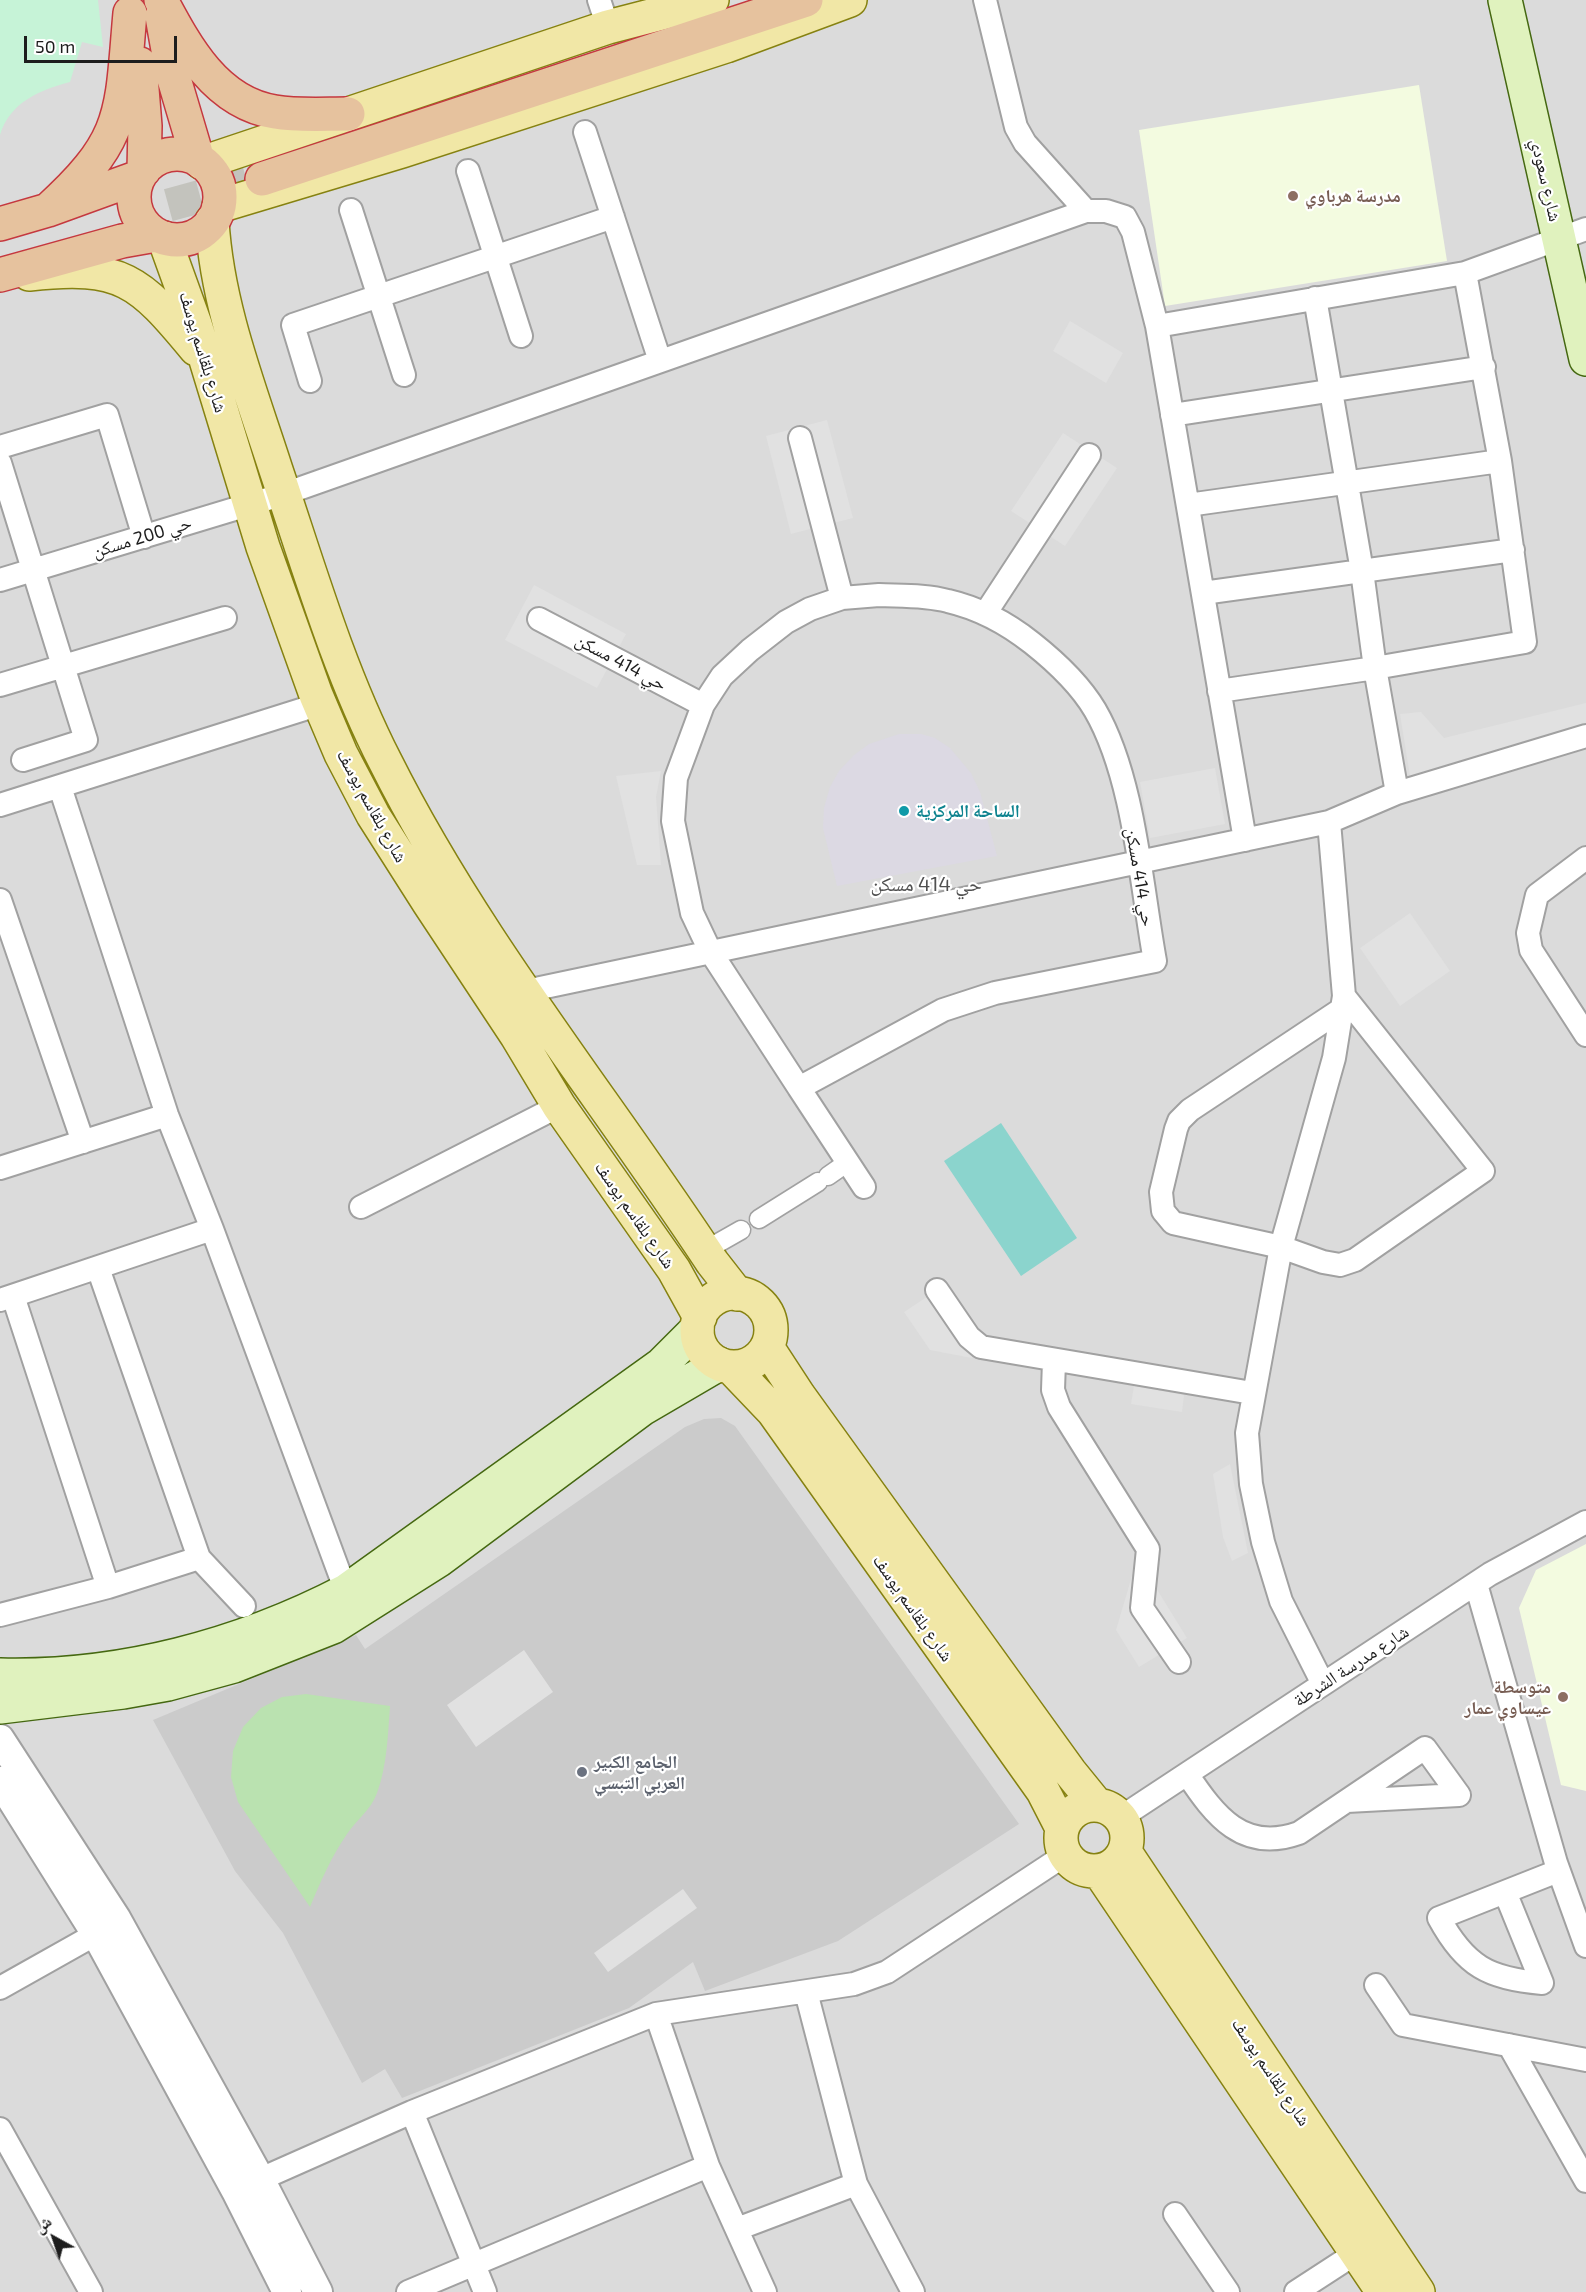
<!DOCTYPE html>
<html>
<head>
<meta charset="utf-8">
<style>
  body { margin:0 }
  #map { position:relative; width:1586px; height:2292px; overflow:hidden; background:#edede5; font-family:"Exo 2","Noto Naskh Arabic",sans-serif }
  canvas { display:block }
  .north { position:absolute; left:24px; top:2208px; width:60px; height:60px; -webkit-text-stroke:4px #fff; paint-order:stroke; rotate:320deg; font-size:16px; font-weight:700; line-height:24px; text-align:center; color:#1d1d1d }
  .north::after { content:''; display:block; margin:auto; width:21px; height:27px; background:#1d1d1d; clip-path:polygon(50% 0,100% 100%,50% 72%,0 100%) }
  .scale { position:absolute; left:24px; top:36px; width:153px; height:27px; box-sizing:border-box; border:3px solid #1d1d1d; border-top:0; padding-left:8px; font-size:18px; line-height:21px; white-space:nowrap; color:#1d1d1d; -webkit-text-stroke:4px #fff; paint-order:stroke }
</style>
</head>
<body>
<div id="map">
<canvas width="1586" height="2292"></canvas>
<div class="north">ش</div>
<div class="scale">50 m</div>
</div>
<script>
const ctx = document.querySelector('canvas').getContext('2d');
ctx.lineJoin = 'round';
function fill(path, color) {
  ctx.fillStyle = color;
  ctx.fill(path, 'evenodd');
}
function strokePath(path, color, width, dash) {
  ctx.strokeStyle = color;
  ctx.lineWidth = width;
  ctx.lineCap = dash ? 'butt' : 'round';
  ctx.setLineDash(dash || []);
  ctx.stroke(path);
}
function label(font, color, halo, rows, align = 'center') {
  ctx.font = font + ' "Exo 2","Noto Naskh Arabic",sans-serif';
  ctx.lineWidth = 4.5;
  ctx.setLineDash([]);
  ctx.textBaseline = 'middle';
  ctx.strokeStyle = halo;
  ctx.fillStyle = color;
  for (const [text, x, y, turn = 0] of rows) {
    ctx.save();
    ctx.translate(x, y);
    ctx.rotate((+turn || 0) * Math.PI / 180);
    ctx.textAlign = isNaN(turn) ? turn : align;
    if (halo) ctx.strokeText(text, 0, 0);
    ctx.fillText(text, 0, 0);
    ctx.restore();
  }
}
fill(new Path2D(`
  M0,0H1586V2292H0Z`), '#dbdbdb');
fill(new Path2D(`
  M1419,85L1447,261L1165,306L1139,130Z
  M1586,1544V1791L1561,1785L1519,1608L1536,1570Z`), '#f3fbe0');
fill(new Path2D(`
  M721,1418L735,1426L1019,1824L838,1941L705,1991L693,1962L629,2008L402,2098L385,2069L362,2083L283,1933L235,1871L153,1720L356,1635L365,1649L685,1427L704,1419Z`), '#cbcbcb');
fill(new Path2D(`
  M306,1694L390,1706C388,1734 387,1766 377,1793C371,1810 357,1819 347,1834C331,1857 321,1881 310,1907L238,1802L231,1777L233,1751L243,1727L261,1708L282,1697Z`), '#bae2b0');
fill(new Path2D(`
  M0,0H98L103,47L82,42L70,82C40,90 10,102 0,135Z`), '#c6f3d7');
fill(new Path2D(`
  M1001,1123L1077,1238L1021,1276L944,1161Z`), '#8bd4cd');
fill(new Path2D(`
  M1070,321L1123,353L1106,383L1053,351Z
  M827,420L853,518L791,534L766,436Z
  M1063,433L1117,468L1065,546L1011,511Z
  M534,585L626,634L597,688L505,640Z
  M1586,703V727L1411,782L1400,714L1421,712L1444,738Z
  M1215,768L1225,824L1150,838L1140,782Z
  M661,771L656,797L661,865H637L616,776Z
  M1410,913L1450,971L1400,1006L1360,948Z
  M948,1283L983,1336L972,1358L930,1350L904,1312Z
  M1134,1386L1184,1395L1182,1412L1131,1404Z
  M1230,1464L1248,1553L1232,1561L1223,1537L1213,1474Z
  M1132,1576L1153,1583L1187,1638L1139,1667L1116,1630Z
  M524,1650L553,1692L476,1747L447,1705Z
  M683,1889L697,1908L608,1972L594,1953Z`), '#e1e1e1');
fill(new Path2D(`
  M899,734H921L935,738L950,748L971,773L980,792L997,856L837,886L823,828L824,808L830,787L839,771L854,755L869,744Z`), '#dcd9e3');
strokePath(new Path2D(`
  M121,218L250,183`), '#c3c3bd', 33, [33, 16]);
const pedestrian = new Path2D(`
  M828,1176L848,1162
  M759,1219L818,1182
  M704,1251L741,1230`);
const minor = new Path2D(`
  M599,0L608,27
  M985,0L1016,127L1025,143L1086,211
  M585,132L660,361
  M468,171L521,336
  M351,210L404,375
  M1157,326L1465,273L1586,229
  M310,381L293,325L613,217
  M1172,415L1484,367
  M800,438L842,598
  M0,447L107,415L144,537
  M0,463L86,740L23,760
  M1188,505L1500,461
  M0,580L284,494L1086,211H1106L1125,217L1133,232L1157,326L1245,840
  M1203,593L1513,550
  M879,595C902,596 926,595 948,601C978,608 1008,624 1032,643C1056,662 1079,683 1095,710C1134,777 1141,884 1155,961L995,993L943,1010L799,1088L710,951L692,913L673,821L676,778L703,705L722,676L750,650L786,622L810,609L842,598Z
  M985,614L1089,455
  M539,619L703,705
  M0,685L225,618
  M1219,691L1375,668L1362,571L1315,298
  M60,787L167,1115L212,1229L346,1591
  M1397,793L1375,668L1525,642L1500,461L1465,273
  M0,805L320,704
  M1586,858L1537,895L1528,933L1531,950L1586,1035
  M0,900L83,1142
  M526,991L1329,822L1397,793L1586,736
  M1342,1009L1190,1110L1179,1121L1176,1129L1161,1192L1163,1211L1173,1223L1281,1247L1323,1262L1340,1265L1355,1260L1483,1171L1344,996
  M799,1088L864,1187
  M0,1168L167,1115
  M361,1207L559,1106
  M98,1268L199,1558L244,1606
  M937,1290L969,1337L981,1347L1252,1393
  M13,1296L108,1587
  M0,1300L212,1229
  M1054,1361L1053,1390L1059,1407L1148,1549L1142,1608L1179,1662
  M1476,1584L1556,1863L1586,1946
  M0,1615L108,1587L199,1558
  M1323,1684L1281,1601L1263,1542L1251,1484L1247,1433L1281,1247L1334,1058L1344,996L1329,822
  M1187,1774C1215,1816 1243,1853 1299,1833L1425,1748L1459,1795L1347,1801
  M1120,1818L1490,1574L1586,1522
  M1505,1892L1542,1983C1489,1979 1465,1966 1439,1918L1558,1871
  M1376,1985L1403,2025L1586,2060
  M0,1988L96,1934
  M806,1992L856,2184L913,2292
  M656,2014L708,2166L765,2292
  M1509,2045L1586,2181
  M412,2112L485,2292
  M0,2129L91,2292
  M245,2186L412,2112L656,2014L854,1984L887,1972L1065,1855
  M1175,2214L1228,2292
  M737,2229L856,2184
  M408,2292L708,2166
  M1296,2292L1356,2253`);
const tertiary = new Path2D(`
  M0,1739L116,1918L260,2179L318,2292
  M0,1781L96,1934L236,2191L287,2292`);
const secondary = new Path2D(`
  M1505,0L1586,359
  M0,1675C120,1678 240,1646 346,1591L661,1365L697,1329
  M0,1707L123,1692L168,1684L234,1666L333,1627L439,1560L642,1409L719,1364`);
const primary = new Path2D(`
  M202,163L608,27L712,0
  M219,206L402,151L726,46L850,0
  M212,221C217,307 250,389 276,470C309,568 338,669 385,761C474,939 603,1096 712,1262L737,1294
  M164,238L195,324L263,547L316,695L341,754L373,815L429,903L517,1036L559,1106L674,1270L700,1317
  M29,274C122,264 139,280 196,349
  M697 1330a37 37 0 1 1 74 0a37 37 0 1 1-74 0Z
  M767,1347L799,1396L1070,1772L1096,1804
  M731,1367L773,1411L1043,1791L1062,1828
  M1061 1838a33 33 0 1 1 66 0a33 33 0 1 1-66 0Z
  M1125,1852L1418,2292
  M1099,1871L1383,2292`);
const trunk = new Path2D(`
  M161,0C186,47 216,103 275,112C299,116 324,114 348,114
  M162,16L172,72L198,160
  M140,64L145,126L144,170
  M134 197a43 43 0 1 1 86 0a43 43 0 1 1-86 0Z
  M262,179L806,0
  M48,210C127,138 121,114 130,13
  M0,224L48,210L139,177
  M0,275L122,241L156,235`);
strokePath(pedestrian, '#a1a1a1', 21);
strokePath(minor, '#a1a1a1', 26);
strokePath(tertiary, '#a1a1a1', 32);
strokePath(secondary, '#456811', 36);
strokePath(primary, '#868211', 36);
strokePath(trunk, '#c5383f', 36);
strokePath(pedestrian, '#fff', 18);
strokePath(minor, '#fff', 22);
strokePath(tertiary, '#fff', 28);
strokePath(secondary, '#e0f2be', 33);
strokePath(primary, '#f1e7a6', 33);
strokePath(trunk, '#e6c29e', 33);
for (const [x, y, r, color] of [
  [1293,196,6,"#8d6e63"],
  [904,811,6,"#0f9aa8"],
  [1563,1697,6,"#8d6e63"],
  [582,1772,6,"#6b7280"]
]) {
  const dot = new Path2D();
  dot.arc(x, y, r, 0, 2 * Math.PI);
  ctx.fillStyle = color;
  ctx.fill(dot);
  strokePath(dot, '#fff', 2);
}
label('18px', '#1d1d1d', '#fff', [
  ["شارع سعودي",1546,180,77],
  ["شارع بلقاسم يوسف",203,352,73],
  ["حي 200 مسكن",142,537,-17],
  ["حي 414 مسكن",621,662,28],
  ["شارع بلقاسم يوسف",372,806,61],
  ["حي 414 مسكن",1140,877,80],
  ["شارع بلقاسم يوسف",635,1215,55],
  ["شارع بلقاسم يوسف",913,1608,55],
  ["شارع مدرسة الشرطة",1351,1666,-33],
  ["شارع بلقاسم يوسف",1271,2072,56]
]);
label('bold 18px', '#785e54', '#fff', [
  ["مدرسة هرباوي",1305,196],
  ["متوسطة",1551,1687,"right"],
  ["عيساوي عمار",1551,1708,"right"]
], 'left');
label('bold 18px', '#0d838f', '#fff', [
  ["الساحة المركزية",916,811]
], 'left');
label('bold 18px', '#5b616d', '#fff', [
  ["الجامع الكبير",594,1762],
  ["العربي التبسي",594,1783]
], 'left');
label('20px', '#505050', '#fff', [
  ["حي 414 مسكن",926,884]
]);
</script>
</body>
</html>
